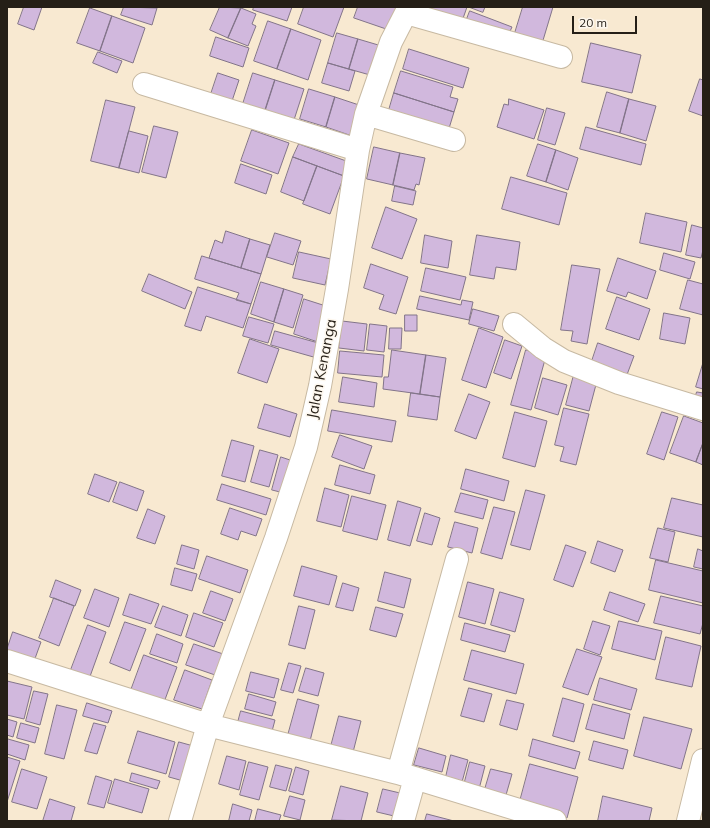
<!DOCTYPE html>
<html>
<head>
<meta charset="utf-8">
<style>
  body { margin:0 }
  #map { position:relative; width:710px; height:828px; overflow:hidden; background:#f8e9d1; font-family:Mulish,sans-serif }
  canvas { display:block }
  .frame { position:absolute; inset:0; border:8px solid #251f17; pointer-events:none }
  .scale { position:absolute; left:572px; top:16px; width:65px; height:18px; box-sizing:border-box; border:2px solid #251f17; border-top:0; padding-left:5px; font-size:12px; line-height:14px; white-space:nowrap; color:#251f17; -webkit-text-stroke:3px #fdf7ee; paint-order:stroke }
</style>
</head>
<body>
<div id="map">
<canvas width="710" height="828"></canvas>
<div class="frame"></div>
<div class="scale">20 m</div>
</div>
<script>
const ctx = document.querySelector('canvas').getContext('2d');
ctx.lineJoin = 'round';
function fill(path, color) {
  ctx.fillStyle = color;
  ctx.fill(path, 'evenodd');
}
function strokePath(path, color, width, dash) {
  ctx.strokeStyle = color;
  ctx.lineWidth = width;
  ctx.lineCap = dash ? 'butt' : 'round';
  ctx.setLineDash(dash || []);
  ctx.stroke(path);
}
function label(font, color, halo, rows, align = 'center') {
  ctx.font = font + ' Mulish,sans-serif';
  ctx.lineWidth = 3;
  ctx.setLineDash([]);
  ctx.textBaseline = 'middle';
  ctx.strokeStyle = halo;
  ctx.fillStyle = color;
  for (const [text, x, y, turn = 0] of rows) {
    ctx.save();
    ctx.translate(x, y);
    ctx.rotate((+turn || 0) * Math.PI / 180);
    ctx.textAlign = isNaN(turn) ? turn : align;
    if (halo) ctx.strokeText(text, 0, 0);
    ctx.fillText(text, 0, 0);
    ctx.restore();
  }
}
const building = new Path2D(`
  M24,7H42L34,30L18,24Z
  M124,7L157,8L152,25L121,15Z
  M220,7L241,8L228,38L210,30Z
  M254,7H292L287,21L253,10Z
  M304,7H344L333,37L298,24Z
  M358,7H400L392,31L354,18Z
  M420,7H467L460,27Z
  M469,7H485L483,12Z
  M523,7H553L541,47L515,33Z
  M90,8L112,16L100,51L77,43Z
  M241,8L256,14L252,24L256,26L248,46L228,38Z
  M470,11L512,27L506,40L465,24Z
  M112,16L145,28L133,63L100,51Z
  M268,21L291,29L277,69L254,61Z
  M291,29L321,40L308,80L277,69Z
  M337,33L358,39L349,69L328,63Z
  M216,37L249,48L243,67L210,56Z
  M358,39L385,47L377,77L349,69Z
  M591,43L641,55L632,93L582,82Z
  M409,49L469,68L463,88L403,69Z
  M98,52L122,61L117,73L93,63Z
  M328,63L355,71L349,91L322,83Z
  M401,71L453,87L450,97L458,99L454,112L394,93Z
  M218,73L239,80L231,104L210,97Z
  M253,73L275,80L264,114L242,107Z
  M700,79L703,80V116L689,111Z
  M275,80L304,89L293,123L264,114Z
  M309,89L335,97L326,127L300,119Z
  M607,92L629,99L620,133L597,127Z
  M394,93L454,112L447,135L387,117Z
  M335,97L362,106L352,136L326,127Z
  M509,99L544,110L534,139L497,127L504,104L508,105Z
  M629,99L656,106L646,141L620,133Z
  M106,100L135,107L119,168L91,161Z
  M547,108L565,113L555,145L538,140Z
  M154,126L178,132L166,178L142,172Z
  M586,127L646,144L641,165L580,149Z
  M252,130L289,143L278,174L241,161Z
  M129,131L148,136L139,173L119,168Z
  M299,144L349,162L344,176L293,157Z
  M538,144L556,150L546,182L527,176Z
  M374,147L400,153L393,185L367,179Z
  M556,150L578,158L568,190L546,182Z
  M400,153L425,158L419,185L416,184L414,190L393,185Z
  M293,157L317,166L304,201L281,192Z
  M241,164L272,175L266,194L235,183Z
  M317,166L344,176L330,214L303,204Z
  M511,177L567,193L559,225L502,209Z
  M395,186L416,191L413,205L392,201Z
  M386,207L417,219L402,259L372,248Z
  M646,213L687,222L681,252L640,243Z
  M692,225L703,228V250L701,258L686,255Z
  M226,231L250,239L241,268L209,258L215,240L222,243Z
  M275,233L301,241L293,265L267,257Z
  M425,235L452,241L448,268L421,263Z
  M477,235L520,242L516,270L496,267L494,279L470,275Z
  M250,239L270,245L261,274L241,268Z
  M299,252L331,259L325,285L293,278Z
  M664,253L695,262L690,279L660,270Z
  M202,256L261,274L251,304L236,300L239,293L195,279Z
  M618,258L656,271L647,299L628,292L626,297L607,291Z
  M371,264L408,277L396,314L379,309L384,295L364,288Z
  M572,265L600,269L587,344L571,341L573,331L561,330Z
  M426,268L466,277L460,300L421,291Z
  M149,274L192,292L185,309L142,291Z
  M688,280L703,284V315L680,309Z
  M261,282L284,289L274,322L251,314Z
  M198,287L251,304L243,328L206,316L201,331L185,326Z
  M284,289L303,295L293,328L274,322Z
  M420,296L461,305L462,300L473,302L469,320L417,309Z
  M617,297L650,309L639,340L606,329Z
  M304,299L329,307L318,342L294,334Z
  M473,309L499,316L494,331L469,324Z
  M664,313L690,318L685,344L660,339Z
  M405,315H417V331H405Z
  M249,317L274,324L268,343L243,336Z
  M342,321L367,324L364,351L339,348Z
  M370,324L387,326L384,352L367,350Z
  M390,328H402L401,349H389Z
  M479,328L503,337L486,388L462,380Z
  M275,331L322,344L317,358L271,345Z
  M250,339L279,349L267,383L238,373Z
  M505,340L522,346L511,379L494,373Z
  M598,343L634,356L625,380L590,367Z
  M392,350L426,355L420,394L383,389L384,377H388Z
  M526,350L546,356L531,410L511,405Z
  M340,351L384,355L382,377L338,373Z
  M426,355L446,358L440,397L420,394Z
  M703,363V389L696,387Z
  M575,371L598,377L589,411L566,405Z
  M343,377L377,383L374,407L339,402Z
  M543,378L567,385L558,415L535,408Z
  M697,392L703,393V403L694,401Z
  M411,393L440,397L437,420L408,416Z
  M469,394L490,402L476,439L455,431Z
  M265,404L297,414L290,437L258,428Z
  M564,408L589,414L576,465L560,461L564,447L555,445Z
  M332,410L396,421L392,442L328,431Z
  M515,412L547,421L535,467L503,458Z
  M662,412L678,417L664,460L647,454Z
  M684,416L703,423V443L696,462L670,453Z
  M340,435L372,446L364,469L332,457Z
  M232,440L254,446L245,482L222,476Z
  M703,443V465L696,462Z
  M260,450L278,455L269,487L251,482Z
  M281,457L296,462L288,494L272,490Z
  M340,465L375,475L370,494L335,485Z
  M466,469L509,481L504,501L461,489Z
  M95,474L117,482L109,502L88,494Z
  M120,482L144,491L137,511L113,502Z
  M222,484L271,499L266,515L217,500Z
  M325,488L349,495L341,527L317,521Z
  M526,490L545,495L530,550L511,545Z
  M461,493L488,500L483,519L455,512Z
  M352,496L386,505L377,540L343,531Z
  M672,498L703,505V537L664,528Z
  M398,501L421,508L410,546L388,540Z
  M494,507L515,512L502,559L481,553Z
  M230,508L262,519L256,536L241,531L238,540L221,534Z
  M148,509L165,516L155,544L137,538Z
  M425,513L440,518L432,545L417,541Z
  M455,522L478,528L472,553L448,547Z
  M658,528L675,532L668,562L650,558Z
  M598,541L623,550L615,572L591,563Z
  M182,545L199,550L194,569L177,564Z
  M566,545L586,552L573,587L554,580Z
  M698,549L703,551V569L694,567Z
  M207,556L248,570L240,593L199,579Z
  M656,560L703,571V603L649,590Z
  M302,566L337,576L329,605L294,596Z
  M175,568L197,574L192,591L171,585Z
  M385,572L411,579L404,608L378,601Z
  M56,580L81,590L75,606L50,597Z
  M468,582L494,589L485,624L459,617Z
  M343,583L359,588L353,611L336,607Z
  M95,589L119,598L109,627L84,618Z
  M211,591L233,599L225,621L203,613Z
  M500,592L524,599L515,632L491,625Z
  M610,592L645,604L638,622L604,610Z
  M130,594L159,604L151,624L123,615Z
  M661,596L703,606V623L700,634L654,623Z
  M54,598L74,606L59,646L39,638Z
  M163,606L188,615L181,636L155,627Z
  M299,606L315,610L305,649L289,645Z
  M376,607L403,614L396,637L370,630Z
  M194,613L223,623L214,647L186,637Z
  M593,621L610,626L600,655L584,649Z
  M619,621L662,631L655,660L612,649Z
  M125,622L146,629L130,671L110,663Z
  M465,623L510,635L505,652L461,640Z
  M88,625L106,632L88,682L69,675Z
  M13,632L41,642L33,664L7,654V649Z
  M157,634L183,644L177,663L150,654Z
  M666,637L701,646L692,687L656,679Z
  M194,644L226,655L218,676L186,665Z
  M577,649L602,657L588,695L563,687Z
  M472,650L524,664L516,694L464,680Z
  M144,655L177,667L163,705L130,693Z
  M289,663L301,666L293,693L281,690Z
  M306,668L324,673L318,696L299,691Z
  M185,670L212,680L202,709L174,700Z
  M251,672L279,679L274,698L246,691Z
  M600,678L637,689L631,710L594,700Z
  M7,681L32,687L24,719L7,715Z
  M469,688L492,694L484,722L461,716Z
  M34,691L48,694L40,725L26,721Z
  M249,694L276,702L272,716L245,709Z
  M563,698L584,704L574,742L553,736Z
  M298,699L319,705L309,745L287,739Z
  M507,700L524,704L517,730L500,725Z
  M87,703L112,711L108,723L83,716Z
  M593,704L630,714L624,739L586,729Z
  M57,705L77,710L64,759L45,754Z
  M241,711L275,720L271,735L237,726Z
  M339,716L361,721L351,760L329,754Z
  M644,717L692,729L681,769L634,756Z
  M7,719L17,722L13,737L7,735Z
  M21,723L39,728L35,743L17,738Z
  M94,723L106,726L97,754L85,751Z
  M138,731L175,742L166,774L128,763Z
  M8,739L29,745L25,760L7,754Z
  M533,739L580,752L575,769L529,756Z
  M594,741L628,750L623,769L589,760Z
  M179,742L197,747L187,782L169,777Z
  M419,748L446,756L442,772L414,765Z
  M451,755L468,760L462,782L446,777Z
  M227,756L246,761L239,790L219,784Z
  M7,757L20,761L7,802Z
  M249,762L268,767L259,800L240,795Z
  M470,762L485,766L478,793L463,789Z
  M530,764L578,777L567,818L519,805Z
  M276,765L292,769L286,791L270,787Z
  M296,767L309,771L303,795L289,791Z
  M22,769L47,777L37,809L12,802Z
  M491,769L512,774L504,802L483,796Z
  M132,773L160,781L157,789L130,781Z
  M96,776L112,781L104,808L88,804Z
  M115,779L149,789L142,813L108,803Z
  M341,786L368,793L361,821L332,820Z
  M383,789L400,793L394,816L377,812Z
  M290,796L305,800L300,820L284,816Z
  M603,796L652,808L649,821H598Z
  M50,799L75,807L71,821H43Z
  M233,804L252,810L249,821H229Z
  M258,809L281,815L279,821H255Z
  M427,814L454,821H425Z`);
fill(building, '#d1b8dd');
strokePath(building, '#827489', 1);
const street = new Path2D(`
  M406,13L561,57
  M144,84L358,150
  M366,114L454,140
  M514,324L543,348L564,361L619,383L703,409
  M7,661L208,725L398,773L555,821
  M398,773L457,559
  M180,821L208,725L276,538L306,447L320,386L337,289L358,150L366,114L391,42L409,7
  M403,821L415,778`);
const highway = new Path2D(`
  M688,821L703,760`);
strokePath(street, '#c7b9a2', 24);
strokePath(highway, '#c7b9a2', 24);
strokePath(street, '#fff', 22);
strokePath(highway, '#fff', 22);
label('15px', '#251f17', '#fdf7ee', [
  ["Jalan Kenanga",322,369,-79]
]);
</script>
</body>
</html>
